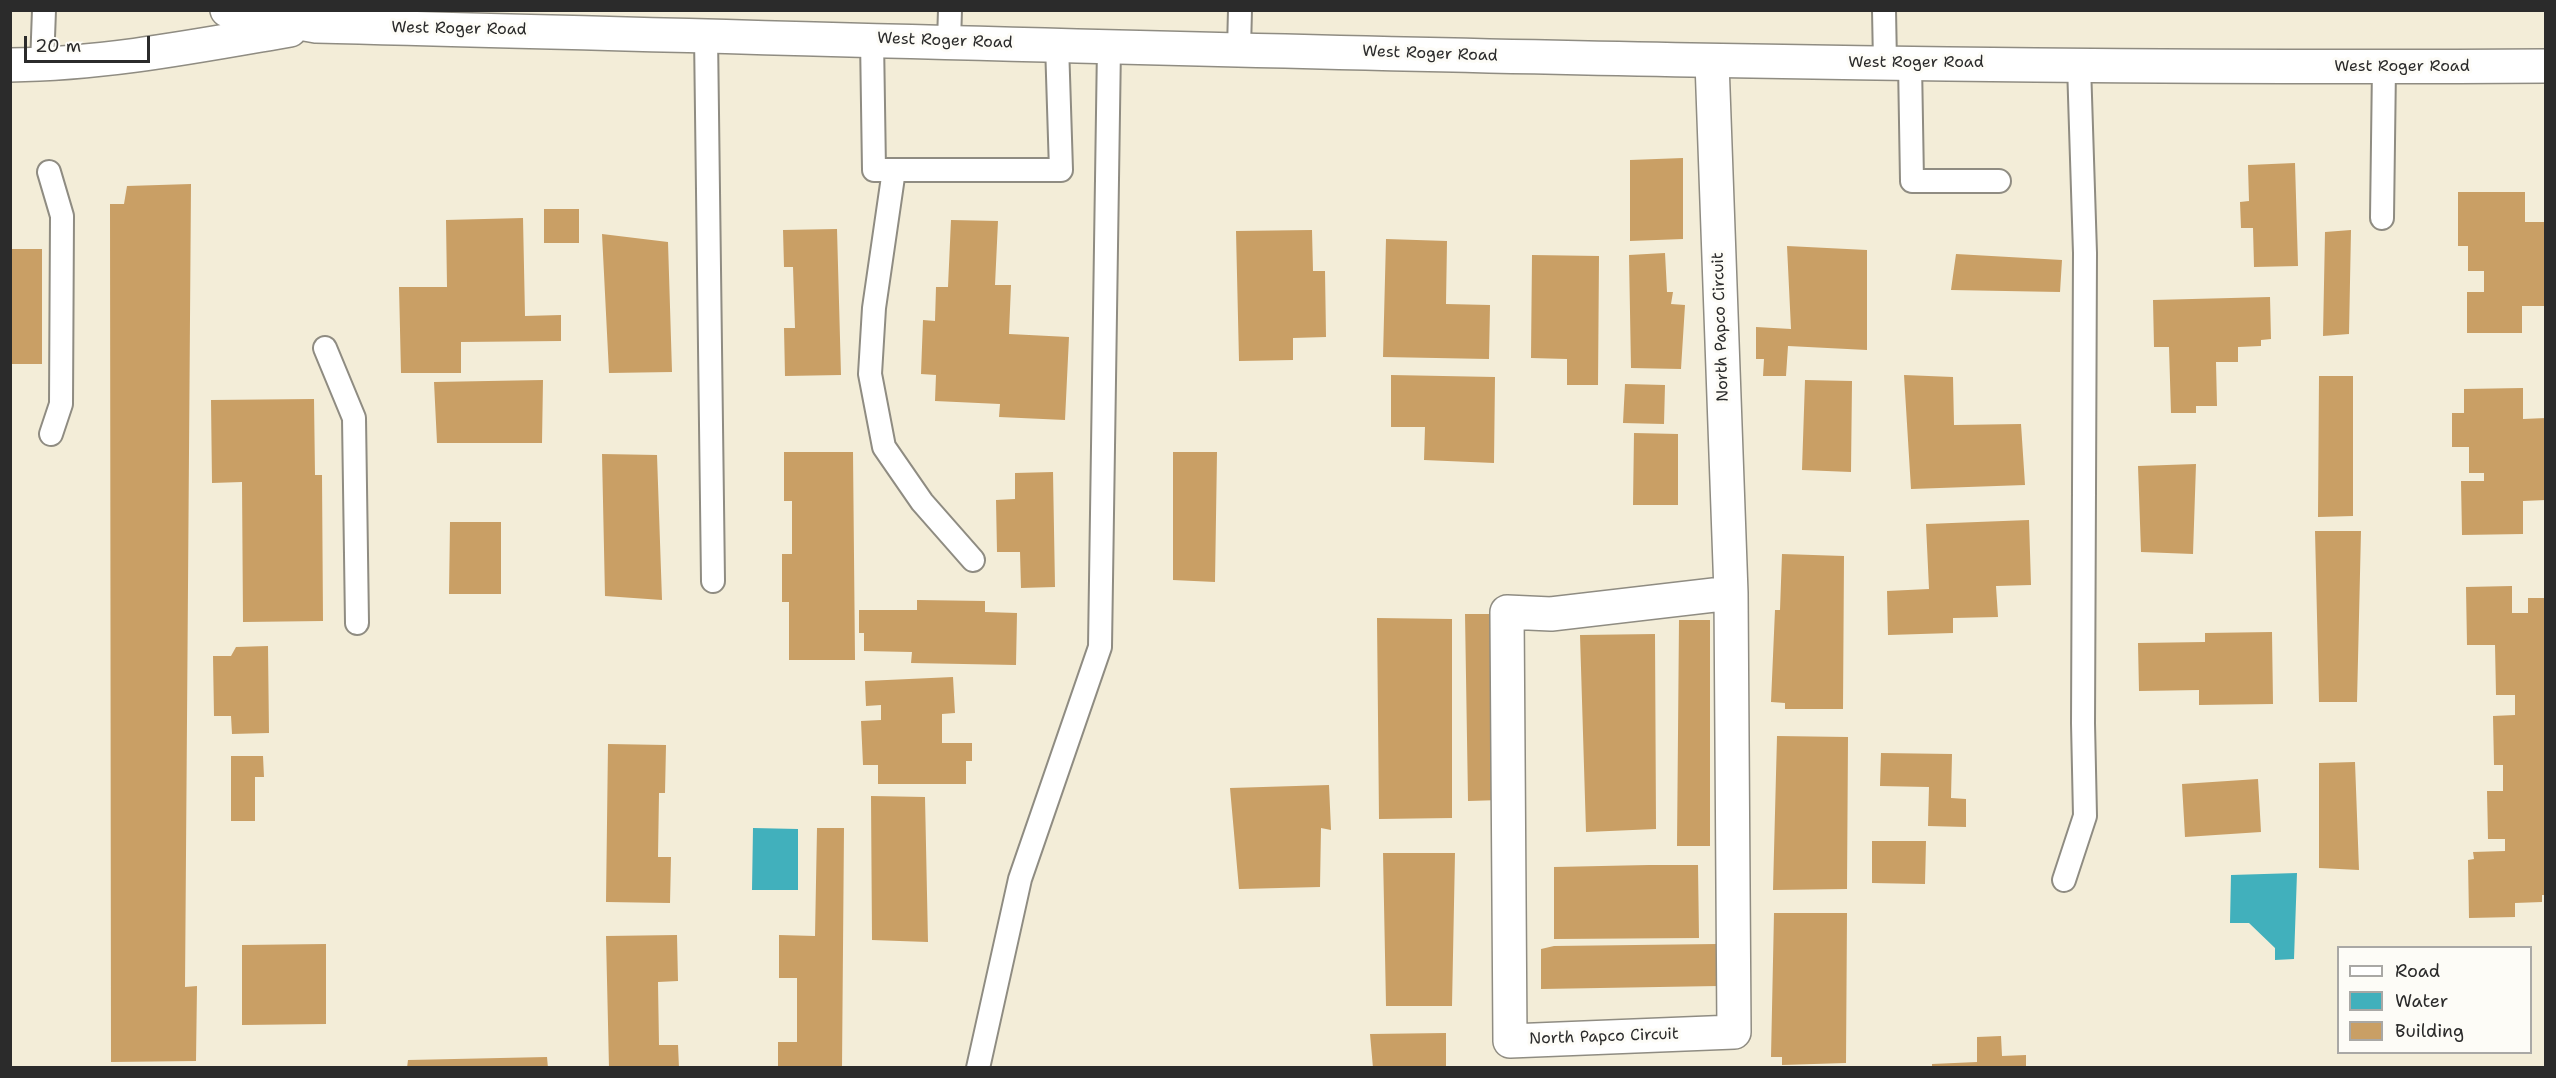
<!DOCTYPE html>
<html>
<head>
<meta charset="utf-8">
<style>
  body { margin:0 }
  #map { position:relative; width:2556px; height:1078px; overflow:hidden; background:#f3edd8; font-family:"Shantell Sans",sans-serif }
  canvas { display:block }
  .frame { position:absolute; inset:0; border:12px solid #2b2b2b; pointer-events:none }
  .legend { position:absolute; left:2337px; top:946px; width:195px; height:108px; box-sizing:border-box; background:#fdfcf7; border:2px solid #a9a8a5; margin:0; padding:8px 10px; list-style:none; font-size:18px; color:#2b2b2b }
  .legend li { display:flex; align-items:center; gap:12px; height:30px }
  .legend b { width:30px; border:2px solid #a9a8a5 }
  .scale { position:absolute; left:24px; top:36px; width:126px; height:27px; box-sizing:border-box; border:3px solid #2b2b2b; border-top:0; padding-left:8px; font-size:18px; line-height:21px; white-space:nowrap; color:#2b2b2b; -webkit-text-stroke:4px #fdfcf7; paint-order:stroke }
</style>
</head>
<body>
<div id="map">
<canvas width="2556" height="1078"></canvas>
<div class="frame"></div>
<ul class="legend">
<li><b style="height:8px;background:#fff"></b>Road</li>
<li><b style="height:16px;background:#41b0bc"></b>Water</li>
<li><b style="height:16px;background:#c99f65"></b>Building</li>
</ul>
<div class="scale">20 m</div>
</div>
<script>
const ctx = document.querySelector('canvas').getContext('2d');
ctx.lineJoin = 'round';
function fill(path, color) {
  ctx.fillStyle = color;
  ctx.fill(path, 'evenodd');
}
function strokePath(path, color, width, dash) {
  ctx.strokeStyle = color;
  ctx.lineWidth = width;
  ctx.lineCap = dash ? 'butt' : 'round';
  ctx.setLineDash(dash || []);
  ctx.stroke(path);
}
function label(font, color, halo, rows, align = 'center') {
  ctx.font = font + ' "Shantell Sans",sans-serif';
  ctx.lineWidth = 6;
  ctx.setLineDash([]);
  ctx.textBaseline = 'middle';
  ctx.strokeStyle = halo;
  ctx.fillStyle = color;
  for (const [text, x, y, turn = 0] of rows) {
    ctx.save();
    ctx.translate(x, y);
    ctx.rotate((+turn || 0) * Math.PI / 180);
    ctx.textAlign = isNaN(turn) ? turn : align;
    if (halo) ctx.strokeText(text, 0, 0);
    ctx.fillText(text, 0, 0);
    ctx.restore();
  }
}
fill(new Path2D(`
  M753,828L798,829V890H752Z
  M2297,873L2294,959L2275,960V948L2249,923H2230L2231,875Z`), '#41b0bc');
fill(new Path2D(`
  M1683,158V239L1630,241V160Z
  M2295,163L2298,266L2254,267L2253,228H2241L2240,202L2249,201L2248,165Z
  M191,184L185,987L197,986L196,1061L111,1062L110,204H124L127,186Z
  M2458,192H2525V222H2546V306H2522V333H2467V292H2484V271H2468V246H2458Z
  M544,209H579V243H544Z
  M523,218L525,316L561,315V341L461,342V373H401L399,287H447L446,220Z
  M951,220L998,221L995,285H1011L1009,334L1069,337L1065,420L999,417L1000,404L935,401L936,375L921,374L923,320L935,321L936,287H948Z
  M837,229L841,375L785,376L784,328H795L793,267H784L783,230Z
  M1312,230L1313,271H1325L1326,337L1293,338V360L1239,361L1236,231Z
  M2351,230L2349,334L2323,336L2325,232Z
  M602,234L668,242L672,372L609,373Z
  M1386,239L1447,241L1446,304L1490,305L1489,359L1383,357Z
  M1787,246L1867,250V350L1788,346L1786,376H1763L1764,359H1756V327L1791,329Z
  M10,249H42V364H10Z
  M1665,253L1667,292H1673L1671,304L1685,305L1681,369L1631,368L1629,255Z
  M1956,254L2062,260L2060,292L1951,290Z
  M1532,255L1599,256L1598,385H1567V359L1531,358Z
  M2270,297L2271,339L2261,340V346L2238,347V362H2216L2217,406H2196V413H2171L2169,347H2154L2153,300Z
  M1391,375L1495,377L1494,463L1424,460L1425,427H1391Z
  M1904,375L1953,377L1954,425L2021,424L2025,485L1911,489Z
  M2319,376H2353V516L2318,517Z
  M543,380L542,443H437L434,382Z
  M1805,380L1852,381L1851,472L1802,470Z
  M1625,384L1665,385L1664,424L1623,423Z
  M2523,388V419L2546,418V500L2523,501V534L2462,535L2461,481H2484V473H2469V447H2452V413H2464V389Z
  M314,399L315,475H322L323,621L243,622L242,482L212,483L211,400Z
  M1634,433L1678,434V505H1633Z
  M784,452H853L855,660H789V602H782V554H792V501H784Z
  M1173,452H1217L1215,582L1173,580Z
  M602,454L657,455L662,600L605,596Z
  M2196,464L2193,554L2141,552L2138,466Z
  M1053,472L1055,587L1021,588L1020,552H997L996,500L1015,499V473Z
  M2029,520L2031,585L1996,586L1998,617L1953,618V633L1888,635L1887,591L1929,589L1926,524Z
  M450,522H501V594H449Z
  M2315,531H2361L2357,702H2319Z
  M1782,554L1844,556L1843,709H1785V703L1771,702L1775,610H1780Z
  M2512,586V613H2528V598H2546V895H2542V902L2515,903V917L2469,918L2468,860L2474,859L2473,852L2505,851V839H2488L2487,791H2503V765H2494L2493,716L2515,715V695H2496L2495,645H2467L2466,587Z
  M917,600L985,601V612L1017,613L1016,665L911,663L912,652L864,651V633H859V610H917Z
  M1465,614H1497L1501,800L1468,801Z
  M1377,618L1452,619V818L1379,819Z
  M1679,620H1710V846H1677Z
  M2272,632L2273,704L2199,705V690L2139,691L2138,643L2205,642V633Z
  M1655,634L1656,829L1586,832L1580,635Z
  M268,646L269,733L232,734L231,716H214L213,656H231L236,647Z
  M953,677L955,713L942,714V743H972V761H966V784H878V765H863L861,721L881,720V705L866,706L865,681Z
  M1777,736L1848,737L1847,889L1773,890Z
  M608,744L666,745L665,793H659L658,857H671L670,903L606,902Z
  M1881,753L1952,754L1951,798L1966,799V827L1928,826L1929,787L1880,786Z
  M231,756H263L264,777H255V821H231Z
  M2355,762L2359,870L2319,868V763Z
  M2258,779L2261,832L2185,837L2182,784Z
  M1329,785L1331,830L1321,828L1320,887L1239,889L1230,788Z
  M871,796L925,797L928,942L872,940Z
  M817,828H844L842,1068H778V1042H797V978H779V935L815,936Z
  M1872,841H1926L1925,884L1872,883Z
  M1383,853H1455L1452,1006H1386Z
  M1649,865H1698L1699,938L1554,939V867Z
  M1774,913H1847L1846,1063L1782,1065V1057H1771Z
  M677,935L678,981L658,982L659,1045H678L679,1068H609L606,936Z
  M326,944V1024L242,1025V945Z
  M1717,944L1718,986L1541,989V949L1554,946Z
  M1446,1033V1068H1373L1370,1034Z
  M2001,1036L2002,1056L2026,1055V1068H1932V1064L1977,1062V1037Z
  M547,1057L548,1068H407L408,1060Z`), '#c99f65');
const service = new Path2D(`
  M1884,10L1885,63
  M706,35L713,581
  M872,39L874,170H1061L1057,44
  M949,42L950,10
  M1239,49L1240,10
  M1910,63L1912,181H1999
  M42,65L44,10
  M894,170L874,308L870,374L884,447L922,502L973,560
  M49,172L62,216L61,404L51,434
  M2382,218L2384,67
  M325,348L354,418L357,623
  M2064,880L2085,816L2083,723L2085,253L2079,65
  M978,1068L1020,879L1100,647L1109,46`);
const minor = new Path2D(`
  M1712,62L1731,593L1734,1032L1510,1041L1507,612L1551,614L1731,593`);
const tertiary = new Path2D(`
  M227,10L316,26C1059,44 1802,71 2546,66
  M10,65C105,64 197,46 290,30`);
strokePath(service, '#8f8c82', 26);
strokePath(minor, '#8f8c82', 36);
strokePath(tertiary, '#8f8c82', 36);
strokePath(service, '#fff', 22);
strokePath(minor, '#fff', 33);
strokePath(tertiary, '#fff', 33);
label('16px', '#2b2b2b', '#fdfcf7', [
  ["West Roger Road",459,29,1],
  ["West Roger Road",945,41,2],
  ["West Roger Road",1430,54,2],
  ["West Roger Road",1916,63],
  ["West Roger Road",2402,67],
  ["North Papco Circuit",1721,327,-92],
  ["North Papco Circuit",1604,1037,-2]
]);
</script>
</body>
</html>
